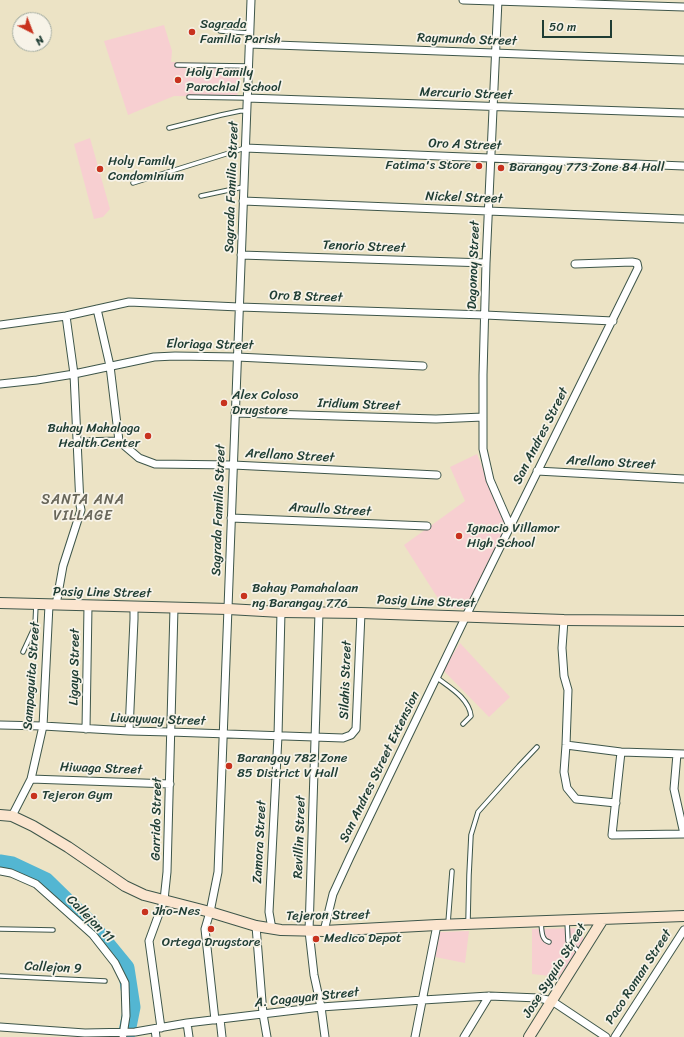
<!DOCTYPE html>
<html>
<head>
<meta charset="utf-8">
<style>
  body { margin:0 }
  #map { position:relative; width:684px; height:1037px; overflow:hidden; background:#ece3c5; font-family:Sriracha,sans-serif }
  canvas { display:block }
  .north { position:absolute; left:12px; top:12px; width:40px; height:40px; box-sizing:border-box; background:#f7f3e8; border:1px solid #a1aaa0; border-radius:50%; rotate:138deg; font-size:11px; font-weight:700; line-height:16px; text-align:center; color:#1f3d34 }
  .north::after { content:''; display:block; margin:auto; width:14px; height:18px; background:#c8321e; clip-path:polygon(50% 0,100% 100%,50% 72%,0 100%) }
  .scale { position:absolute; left:542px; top:20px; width:70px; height:18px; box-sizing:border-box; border:2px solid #1f3d34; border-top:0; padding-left:5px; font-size:12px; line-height:14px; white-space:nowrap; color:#1f3d34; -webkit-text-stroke:3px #f7f3e8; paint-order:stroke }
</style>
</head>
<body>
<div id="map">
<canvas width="684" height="1037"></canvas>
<div class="north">N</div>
<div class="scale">50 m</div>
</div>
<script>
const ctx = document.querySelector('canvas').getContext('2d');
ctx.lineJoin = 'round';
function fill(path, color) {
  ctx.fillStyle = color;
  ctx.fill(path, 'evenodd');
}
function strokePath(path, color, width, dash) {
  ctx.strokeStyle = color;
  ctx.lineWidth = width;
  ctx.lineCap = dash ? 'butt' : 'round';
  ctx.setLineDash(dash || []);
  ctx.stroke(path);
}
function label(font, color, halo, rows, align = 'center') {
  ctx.font = font + ' Sriracha,sans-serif';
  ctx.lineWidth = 3.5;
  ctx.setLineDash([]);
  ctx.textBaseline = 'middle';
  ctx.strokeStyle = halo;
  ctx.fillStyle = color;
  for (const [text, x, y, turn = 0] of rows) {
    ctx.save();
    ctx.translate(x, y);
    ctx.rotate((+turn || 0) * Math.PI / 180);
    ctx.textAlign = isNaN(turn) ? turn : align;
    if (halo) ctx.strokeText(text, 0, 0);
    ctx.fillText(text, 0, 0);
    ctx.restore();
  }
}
fill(new Path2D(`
  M164,25L172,51L171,62L242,64L237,97L174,96L128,115L104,41Z
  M90,138L110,209L103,217L94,219L74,144Z
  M477,454L506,527L466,609L438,607L439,600L404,545L465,501L450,467Z
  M460,643L510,697L489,717L443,670Z
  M580,928L584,940L559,977L532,974V929Z
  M469,931L465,963L435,957L439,932Z`), '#f7cfd1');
strokePath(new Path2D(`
  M0,863L12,865L46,881L90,924L126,968L132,1007L126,1037`), '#53b6d2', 17);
const lane = new Path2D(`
  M220,31L249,33
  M177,65L248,66
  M189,97L247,98
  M169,128L221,115L240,111H247
  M133,183L245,148
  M201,196L243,187
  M23,652L35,626L36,604
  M436,677C449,687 469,698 471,716L463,724
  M567,920L568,941L580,953
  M468,922L469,875L471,835L478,812L519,766L537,747
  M448,923L452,871
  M541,923C542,930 541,940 549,942
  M0,929L53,930
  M0,976L105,981`);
const street = new Path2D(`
  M463,0L684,7
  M498,0L486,263L483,375V449L490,480L510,526
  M249,44L684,60
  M247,98L684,113
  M245,148L684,166
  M243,201L684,219
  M241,255L486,263
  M97,309L110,366L119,441
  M0,325L66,316L129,302L239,307L485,315L613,321
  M0,384L37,380L74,374L154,357L175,356L237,357L423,366
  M235,413L436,419L483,417
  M77,442L119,441L139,458L155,464L233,465L437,475
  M537,471L684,479
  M231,518L427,526
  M56,605L63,566L81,510L80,505L74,374L66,316
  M319,612L309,931L314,975L321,1007L325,1037
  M564,620L562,648L564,676L568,690L566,745L564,772L567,788L576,799L616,803
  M0,725L43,726L129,731L170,732L343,738L351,735L356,729L361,613
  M86,729L88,606
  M129,731L134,619V607
  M566,745L621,752L684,754
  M621,752L612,835L684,834
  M677,754L674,789L684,834
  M31,779L170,784
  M12,816L31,779L43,726L49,605
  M0,871L11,873L36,884L93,935L115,963L125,983L126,1016L123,1035
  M256,926L263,1014L267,1037
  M272,929L269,912L278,736L281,612
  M324,931L333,894L350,857L466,616L638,268L637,263L632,262L575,264
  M220,1019L222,1037
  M215,1020L205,929L210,912L218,872L251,0
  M187,1023L189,1037
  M0,1027L85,1033L135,1032L187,1023L321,1007L423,1000L489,996L539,998L552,1001L606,1037
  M161,1028L149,941L164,900L167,872L174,608
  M155,1029L156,1037
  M415,1037L437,925
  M464,1037L489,996
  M615,1037L684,930`);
const secondary = new Path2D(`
  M0,603L228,609L281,612L361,613L564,620L684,621
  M0,815L12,816L33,826L68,847L125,886L144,895L210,912L256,926L281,930L324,931L437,925L684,916
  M529,1037L603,919`);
strokePath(lane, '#3e564a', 5.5);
strokePath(street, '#3e564a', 9);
strokePath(secondary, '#3e564a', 12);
strokePath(lane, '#fff', 3.5);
strokePath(street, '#fff', 7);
strokePath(secondary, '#fbe5cf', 10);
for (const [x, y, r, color] of [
  [192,32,4,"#c8321e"],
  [178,80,4,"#c8321e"],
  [479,166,4,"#c8321e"],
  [501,168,4,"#c8321e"],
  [100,169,4,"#c8321e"],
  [224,403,4,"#c8321e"],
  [148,436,4,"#c8321e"],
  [459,536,4,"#c8321e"],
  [244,596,4,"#c8321e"],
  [229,766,4,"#c8321e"],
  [34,796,4,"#c8321e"],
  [145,912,4,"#c8321e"],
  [211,929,4,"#c8321e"],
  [316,939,4,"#c8321e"]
]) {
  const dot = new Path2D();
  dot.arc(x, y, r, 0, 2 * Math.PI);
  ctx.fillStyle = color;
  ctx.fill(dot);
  strokePath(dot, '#f7f3e8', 1.5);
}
label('13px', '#1f3d34', '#f7f3e8', [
  ["Sagrada",200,25],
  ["Familia Parish",200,40],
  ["Holy Family",186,73],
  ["Parochial School",186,88],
  ["Holy Family",108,162],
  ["Condominium",108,177],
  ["Fatima's Store",471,166,"right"],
  ["Barangay 773 Zone 84 Hall",509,168],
  ["Alex Coloso",232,396],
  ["Drugstore",232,411],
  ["Buhay Mahalaga",140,429,"right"],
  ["Health Center",140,444,"right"],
  ["Ignacio Villamor",467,529],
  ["High School",467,544],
  ["Bahay Pamahalaan",252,589],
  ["ng Barangay 776",252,604],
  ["Barangay 782 Zone",237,759],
  ["85 District V Hall",237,774],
  ["Tejeron Gym",42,796],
  ["Jho-Nes",153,912],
  ["Medico Depot",324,939],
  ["Ortega Drugstore",211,943,"center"]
], 'left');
label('13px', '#1f3d34', '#f7f3e8', [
  ["Raymundo Street",467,40,2],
  ["Mercurio Street",466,94,2],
  ["Oro A Street",465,145,2],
  ["Sagrada Familia Street",232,187,-88],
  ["Nickel Street",464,198,2],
  ["Tenorio Street",364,247,2],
  ["Dagonoy Street",474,265,-88],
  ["Oro B Street",306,297,2],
  ["Eloriaga Street",210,345,1],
  ["Iridium Street",359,405,2],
  ["San Andres Street",541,436,-63],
  ["Arellano Street",290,456,3],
  ["Arellano Street",611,463,3],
  ["Sagrada Familia Street",219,510,-88],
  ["Araullo Street",330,510,3],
  ["Pasig Line Street",102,593,1],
  ["Pasig Line Street",426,602,2],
  ["Ligaya Street",75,667,-89],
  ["Sampaguita Street",32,676,-86],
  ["Silahis Street",346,680,-88],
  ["Liwayway Street",158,720,2],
  ["San Andres Street Extension",380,767,-64],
  ["Hiwaga Street",101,769,2],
  ["Garrido Street",157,819,-89],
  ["Revillin Street",300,837,-88],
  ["Zamora Street",260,842,-87],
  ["Tejeron Street",328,916,-1],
  ["Callejon 11",90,919,45],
  ["Callejon 9",53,968,3],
  ["Jose Syquia Street",555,971,-58],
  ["Paco Roman Street",639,977,-57],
  ["A. Cagayan Street",307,998,-6]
]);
ctx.letterSpacing = '1px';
label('14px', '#68665a', '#f7f3e8', [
  ["SANTA ANA",83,500],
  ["VILLAGE",83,516]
]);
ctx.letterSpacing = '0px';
</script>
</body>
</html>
